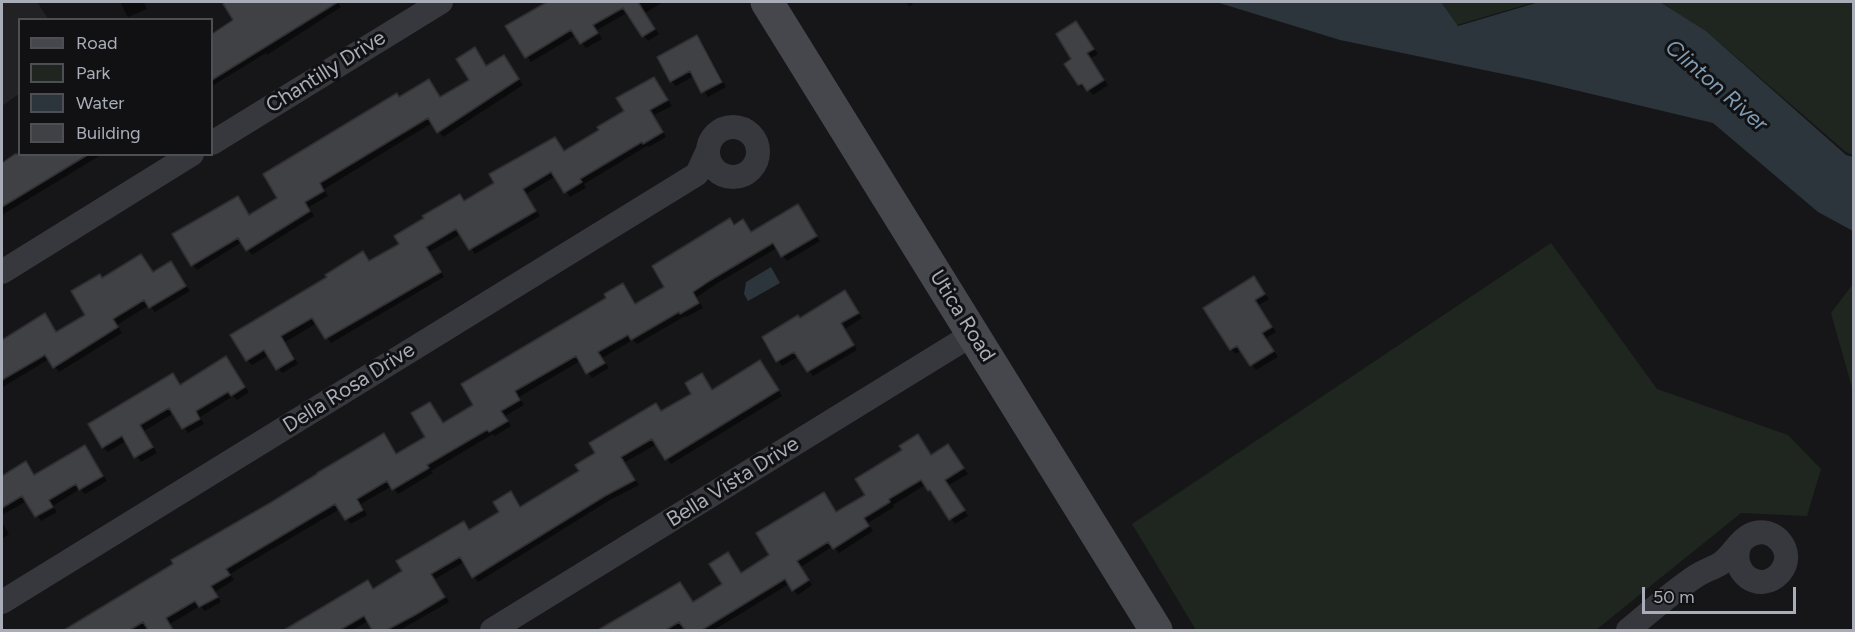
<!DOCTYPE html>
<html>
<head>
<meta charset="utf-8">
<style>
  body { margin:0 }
  #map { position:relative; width:1855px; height:632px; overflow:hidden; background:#161618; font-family:Figtree,sans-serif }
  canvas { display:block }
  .frame { position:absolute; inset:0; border:3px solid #a8adb8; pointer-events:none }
  .legend { position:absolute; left:18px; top:18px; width:195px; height:138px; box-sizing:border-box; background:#111113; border:2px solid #4d4f55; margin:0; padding:8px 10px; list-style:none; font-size:18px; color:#a8adb8 }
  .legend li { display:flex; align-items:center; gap:12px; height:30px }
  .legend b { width:30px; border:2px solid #4d4f55 }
  .scale { position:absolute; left:1642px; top:587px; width:154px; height:27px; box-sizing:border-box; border:3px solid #a8adb8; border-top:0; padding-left:8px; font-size:18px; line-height:21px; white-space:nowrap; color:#a8adb8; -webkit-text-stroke:4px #111113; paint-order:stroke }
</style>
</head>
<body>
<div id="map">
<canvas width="1855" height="632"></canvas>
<div class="frame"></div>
<ul class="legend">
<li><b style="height:8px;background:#45474d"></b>Road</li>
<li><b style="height:16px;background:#1e261f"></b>Park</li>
<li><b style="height:16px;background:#2c353c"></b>Water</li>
<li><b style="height:16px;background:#404145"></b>Building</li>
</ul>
<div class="scale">50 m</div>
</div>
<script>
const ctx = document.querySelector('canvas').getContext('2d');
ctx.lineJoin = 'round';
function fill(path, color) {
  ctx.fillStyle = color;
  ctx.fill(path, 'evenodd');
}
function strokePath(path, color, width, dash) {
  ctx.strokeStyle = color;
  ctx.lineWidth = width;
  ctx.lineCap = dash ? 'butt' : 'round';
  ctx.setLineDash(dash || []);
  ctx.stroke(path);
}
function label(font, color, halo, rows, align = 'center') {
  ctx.font = font + ' Figtree,sans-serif';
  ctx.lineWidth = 6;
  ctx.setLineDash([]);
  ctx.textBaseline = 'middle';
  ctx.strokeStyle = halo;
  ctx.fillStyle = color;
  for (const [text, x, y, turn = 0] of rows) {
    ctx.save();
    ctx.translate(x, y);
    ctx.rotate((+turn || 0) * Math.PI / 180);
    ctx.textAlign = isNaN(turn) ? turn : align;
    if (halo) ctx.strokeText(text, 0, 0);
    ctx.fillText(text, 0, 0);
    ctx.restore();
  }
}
fill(new Path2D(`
  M2,2H37L48,19L20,20L19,94L2,106Z`), '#222225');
fill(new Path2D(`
  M1441,2H1535L1457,25Z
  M1660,2H1853V155L1846,152L1706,31Z
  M1551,243L1657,389L1788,435L1821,469L1807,516L1741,513L1596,630H1196L1132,524Z
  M1853,284V391L1831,313Z`), '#1e261f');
fill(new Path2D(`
  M1216,2H1441L1458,26L1539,2H1660L1706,31L1846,155L1853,157V231L1818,212L1713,123L1537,81L1340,40Z
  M771,267L780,283L748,301L744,294L746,282Z`), '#2c353c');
fill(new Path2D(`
  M120,2H144L147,9L128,17Z
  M239,2H337L341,7L267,55L266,53L212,86V36L235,21L228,8Z
  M549,2H663L645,13L659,34L648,41L625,14L597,30L602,39L586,48L576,35L531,62L507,26Z
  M906,2H914L910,7Z
  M1076,23L1098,54L1091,58L1108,85L1093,95L1087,88L1084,89L1079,84L1073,60Z
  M697,37L702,42L726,87L708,97L694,76L676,86L671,81Z
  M474,49L487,67L504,57L523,85L443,137L432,123L324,189L328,196L309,207L314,216L252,255L242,242L197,270L193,265L238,198L250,216L279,198L399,98L429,81L441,98L471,80Z
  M654,78L672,106L654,115L666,137L649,147L647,146L584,184L586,188L570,197L556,176L526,194L540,216L475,254L461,234L429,252L444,277L331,343L317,323L285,342L298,364L282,373L269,355L252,365L247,360L329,278L363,253L371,262L401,245L460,196L465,202L496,183L555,139L565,152L601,131L626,111Z
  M20,154L101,155L2,215V165Z
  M797,206L820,241L787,261L777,248L716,284L697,297L703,308L686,317L685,316L637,344L633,340L602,358L609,368L592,378L580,361L519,397L524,405L505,416L511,426L495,436L493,434L431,471L433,473L398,494L392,486L361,504L367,515L351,524L340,509L230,574L234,580L215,592L221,602L205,611L200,606L170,624L174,630H150L148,627L142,630H64L175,565L384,435L397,455L427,437L430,404L444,424L475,405L622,285L636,305L666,287L730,220L735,226L743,221L752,233Z
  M141,256L154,273L170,263L190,291L155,312L149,305L117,325L122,333L59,372L49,359L3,387L2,385V338L5,340L45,315L57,333L87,315L103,279Z
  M1253,278L1269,299L1259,305L1276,332L1266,338L1278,357L1256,370L1242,350L1236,354L1231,349Z
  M845,292L862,318L845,329L857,350L813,376L799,356L782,366L764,338L800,319Z
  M226,358L249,392L237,400L233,396L200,417L204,424L188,433L174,413L144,431L157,453L141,462L126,441L108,452L103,447L173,375L182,386Z
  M764,367L782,396L671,464L657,444L625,462L639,485L610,500L478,582L464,562L435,579L449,602L400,630H374L368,621L353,630H287L368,582L374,590L404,571L464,523L470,531L501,512L510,493L521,508L581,471L597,454L656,405L663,412L693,394L702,375L714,391Z
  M918,436L932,456L948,446L968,474L949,485L968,516L955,524L925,485L893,505L894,507L868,523L873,531L839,553L833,546L801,567L812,585L798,595L789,584L714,630H686L684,627L678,630H602L680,583L694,603L742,574L771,555L823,494L837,513L867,495Z
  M84,447L107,481L85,494L80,489L53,506L57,512L41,521L27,501L2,515V477L26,463L36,476Z
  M2,522L9,534L2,539Z`), '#0007');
const building = new Path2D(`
  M222,2H338L212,80V34L233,20Z
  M547,2H638L655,29L642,37L623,8L593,25L598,33L580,44L571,30L525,58L505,26Z
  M1076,21L1094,49L1087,53L1104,80L1087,91L1082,84L1078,85L1064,64L1071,59L1056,34Z
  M697,35L722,82L701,93L690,71L670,82L657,57Z
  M475,47L486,66L504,55L519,79L437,133L428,118L320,183L324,191L305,202L310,211L246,251L238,238L191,266L172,234L238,196L249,215L277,198L263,174L397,93L399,97L429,79L440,97L469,80L456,59Z
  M654,77L668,100L650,110L663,132L643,144L642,142L580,179L582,182L564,193L551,172L523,189L536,211L469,250L456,229L426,247L441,272L325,339L312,318L281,336L294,359L276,370L264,350L246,361L230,335L327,277L325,275L363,251L369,261L399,244L394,236L424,218L422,216L460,194L464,201L494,183L489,174L555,137L564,151L599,130L597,127L624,111L616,98Z
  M15,154H89L2,207V163Z
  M798,204L817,236L781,257L773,243L711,280L693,292L699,303L680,314L679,312L631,340L628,335L598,352L605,363L586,374L576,356L515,391L520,400L501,411L508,421L489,432L487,430L427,465L429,468L392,490L387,481L357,499L363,510L345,520L335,504L226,569L230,575L211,586L218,597L199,607L195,601L166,618L173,630H148L143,622L130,630H64L173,564L171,560L270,503L317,474V473L384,433L396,454L425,437L411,413L430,402L443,423L473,405L461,384L606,298L604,294L623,283L635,304L664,287L652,266L730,218L734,225L743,219L751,232Z
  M141,254L153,272L171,261L186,286L149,308L144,300L113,319L118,327L53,368L45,355L2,380V340L45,313L56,332L85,315L71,291L100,274L102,278Z
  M1254,276L1265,294L1255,300L1272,327L1262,333L1274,351L1250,366L1237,346L1230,350L1203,308Z
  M845,290L859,313L841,323L854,345L807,372L794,352L776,362L762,337L798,315L800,318Z
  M226,356L245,387L231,396L228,392L196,411L200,419L182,429L169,408L140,425L153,447L134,458L122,436L102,448L88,424L173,373L180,385Z
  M760,360L779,390L665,460L652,439L621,457L635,480L605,496L472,578L460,557L431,574L445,597L415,615L387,630H372L364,616L340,630H284L368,580L373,589L402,571L396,561L464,521L469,530L499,512L493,502L511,491L520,507L579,471L575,465L595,453L589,443L656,403L661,411L691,394L685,383L702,373L712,390Z
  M918,434L931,455L948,444L964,468L945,480L965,510L949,520L930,490L928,491L921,480L889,499L890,502L864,518L869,526L833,549L828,542L797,561L809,580L792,591L785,579L702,630H685L679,622L666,630H598L680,582L693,602L722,584L709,564L728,552L741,573L769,555L756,533L824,492L836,512L865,495L855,479L902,450L899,446Z
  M85,445L103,476L79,490L76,484L49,500L53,507L35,517L22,496L2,508V476L26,461L34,475Z`);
fill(building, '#404145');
strokePath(building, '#303034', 1.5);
strokePath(new Path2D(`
  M708 152a25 25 0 1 1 50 0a25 25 0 1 1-50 0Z
  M212,143L441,2
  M2,272L192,154
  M2,602L697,174L708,150
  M492,630L973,334
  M1628,630C1650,612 1672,592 1696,576C1703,571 1713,568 1720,564C1732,556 1738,541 1750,535C1773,523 1798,552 1780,573C1760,595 1728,573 1740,544`), '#37383d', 24);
strokePath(new Path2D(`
  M767,2L1156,630`), '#45474d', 33);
label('21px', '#a8adb8', '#111113', [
  ["Chantilly Drive",326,72,-32],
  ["Utica Road",962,316,58],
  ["Della Rosa Drive",349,388,-32],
  ["Bella Vista Drive",733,482,-32]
]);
label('italic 22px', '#7f9bb3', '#111113', [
  ["Clinton River",1716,86,41]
]);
</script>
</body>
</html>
